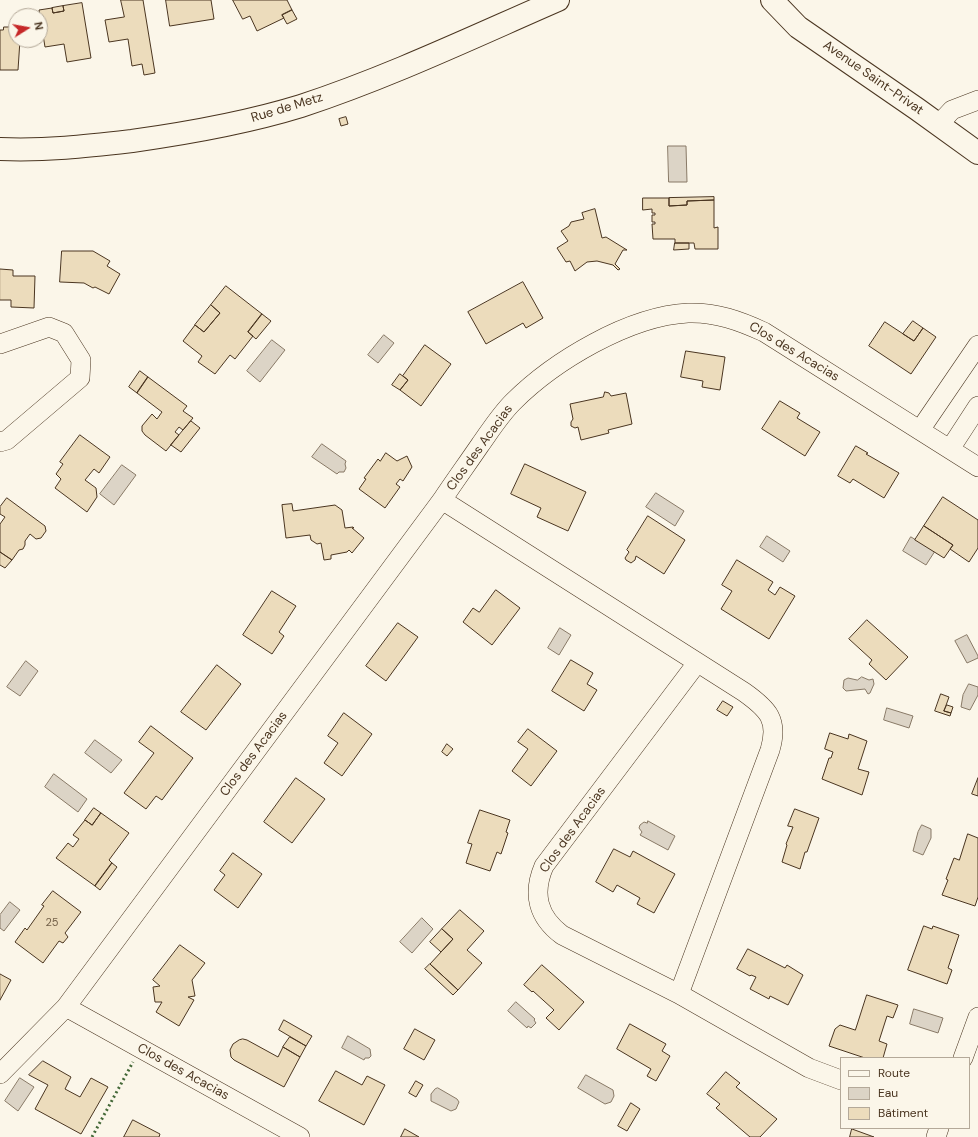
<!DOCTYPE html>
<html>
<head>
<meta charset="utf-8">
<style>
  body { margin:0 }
  #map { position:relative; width:978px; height:1137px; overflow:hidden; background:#fbf6e9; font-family:"DM Sans",sans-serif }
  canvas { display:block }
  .legend { position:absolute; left:840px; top:1057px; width:130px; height:72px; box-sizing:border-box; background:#fbf6e9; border:1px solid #b4a999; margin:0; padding:5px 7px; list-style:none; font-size:12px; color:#4a3520 }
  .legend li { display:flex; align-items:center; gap:8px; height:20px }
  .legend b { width:20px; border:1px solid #b4a999 }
  .north { position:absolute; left:8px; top:8px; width:40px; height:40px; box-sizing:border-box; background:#fbf6e9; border:1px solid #b4a999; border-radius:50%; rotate:79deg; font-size:11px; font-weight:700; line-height:16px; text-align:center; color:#4a3520 }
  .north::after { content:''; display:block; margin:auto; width:14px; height:18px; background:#c62828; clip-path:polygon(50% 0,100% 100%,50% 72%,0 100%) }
</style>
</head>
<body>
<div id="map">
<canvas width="978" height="1137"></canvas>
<ul class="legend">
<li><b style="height:5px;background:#fbf6e9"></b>Route</li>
<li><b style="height:11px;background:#dcd4c6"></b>Eau</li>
<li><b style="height:11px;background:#ecdcbc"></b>Bâtiment</li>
</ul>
<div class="north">N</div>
</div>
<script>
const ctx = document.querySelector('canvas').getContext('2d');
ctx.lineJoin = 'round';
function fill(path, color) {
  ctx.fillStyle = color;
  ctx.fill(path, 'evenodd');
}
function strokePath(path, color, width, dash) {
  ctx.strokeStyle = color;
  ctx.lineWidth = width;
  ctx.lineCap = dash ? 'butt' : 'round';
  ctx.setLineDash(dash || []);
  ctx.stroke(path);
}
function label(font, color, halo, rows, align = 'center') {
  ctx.font = font + ' "DM Sans",sans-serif';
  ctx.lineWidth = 3;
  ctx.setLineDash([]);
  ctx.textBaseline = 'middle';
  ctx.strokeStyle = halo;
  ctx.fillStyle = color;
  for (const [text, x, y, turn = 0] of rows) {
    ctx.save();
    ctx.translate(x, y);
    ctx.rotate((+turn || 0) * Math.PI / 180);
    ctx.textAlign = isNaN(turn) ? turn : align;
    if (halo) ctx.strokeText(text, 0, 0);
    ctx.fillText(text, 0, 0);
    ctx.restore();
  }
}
const water = new Path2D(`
  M668,146H686L687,182H669Z
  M384,335L394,343L378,363L368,355Z
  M272,340L285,350L260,382L247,371Z
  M322,444L346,461L345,464L346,468L344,472H339L337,474L312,457Z
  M122,465L136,475L114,505L100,494Z
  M656,493L684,511L675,526L646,507Z
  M767,536L790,551L783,562L760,547Z
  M911,537L935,551L926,565L903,551Z
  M560,628L571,635L559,655L548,648Z
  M967,635L978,656V658L967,663L955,641Z
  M26,661L38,671L20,696L7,687Z
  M862,677L869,680L873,679L874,684L870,693L868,694L865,689L846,691L843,688L844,680L848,678L857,680Z
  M969,684L978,687V695L970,710L961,707L963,695Z
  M887,708L913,716L909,728L884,720Z
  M95,740L122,760L111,773L85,753Z
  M54,774L87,799L78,812L45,787Z
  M648,821L675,836L668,850L640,835L642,832L639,828L640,825L644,822L647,823Z
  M922,825L931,829V838L923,855L913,851L918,832Z
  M10,902L20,910L4,931L0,928V915Z
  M422,918L433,929L412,953L400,942Z
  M516,1002L535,1019L534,1020L536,1023L531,1028L528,1026L527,1028L508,1011Z
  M914,1009L943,1018L938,1033L910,1024Z
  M348,1036L370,1049L371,1056L369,1058H365L364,1060L342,1048Z
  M586,1075L613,1090L614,1096L611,1102L605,1104L578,1088Z
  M20,1078L34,1087L18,1111L5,1101Z
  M438,1088L457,1099L459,1102L456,1109L451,1111L431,1101V1094L435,1089Z`);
fill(water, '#dcd4c6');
strokePath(water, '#887966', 1);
const building = new Path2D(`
  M121,0H143L155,73L144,75L142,64L132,66L128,39L109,42L105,20L124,17Z
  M166,0H211L214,19L170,26Z
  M233,0H287L292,10L282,15L284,18L257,31L250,16L243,19Z
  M82,3L91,58L67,62L64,44L45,47L39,10L52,8L53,13L64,11L63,6Z
  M63,6L64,11L53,13L52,8Z
  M292,10L297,19L287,24L282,15Z
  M4,27H16V40H20L18,70H0V30H3Z
  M346,117L348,124L341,126L339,119Z
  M714,197V200L687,201V205L669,206V198Z
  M643,198H669V206L687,205V201L714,200V228L718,227V249H695L694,243H675V239H653L652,224H655V222H652V215H655V213H652V209L643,210Z
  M595,209L602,238L606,237L627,250H623L615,264L620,269L618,270L613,265L597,261L587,262L575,271L570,261L566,262L557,248L568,241L561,231L569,226L571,222L584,219L582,213Z
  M675,243H689V249L674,250Z
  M62,251H93L110,261L107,266L120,274L109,294L95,287L93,288L84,283L60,282Z
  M0,269L13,270V276H35L34,308L11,307V300H0Z
  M523,282L543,318L526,328L523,323L486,344L468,312Z
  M226,286L262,314L248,332L253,336L235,359L230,355L215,374L198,362L202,356L183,341L195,325L204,332L220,313L211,305Z
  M211,305L220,313L204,332L195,325Z
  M262,314L271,321L256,339L248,332Z
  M913,321L923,328L914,341L903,334Z
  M885,322L914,341L923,328L936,337L911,374L869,346Z
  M425,345L451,364L421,406L400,390L408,380L403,376Z
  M686,351L725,357L720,390L702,387L703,381L681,377Z
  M140,371L148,377L137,393L129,387Z
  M400,374L408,380L400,390L392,385Z
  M148,377L187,406L183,411L193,418L183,430L179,427L175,432L179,435L166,451L145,435L142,431V426L152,414L157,419L162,412L137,393Z
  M605,392L609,393L611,396L626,393L632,424L608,430L609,433L581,440L578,427L575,428L571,426V422L573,419L570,404L603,397Z
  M780,401L800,413L797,418L820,432L805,456L762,429Z
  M191,421L200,428L181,452L171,445Z
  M80,435L110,457L99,473L94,469L85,480L96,488L97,497L87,512L55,488L61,479L56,474L63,464L60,462Z
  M856,446L868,453L866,454L899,473L884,498L853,479L850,483L838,476Z
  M386,453L397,461L407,456L412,467L403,481L400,479L396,484L400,487L385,508L359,489L366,479L364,478L378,459L380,461Z
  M525,464L586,492L568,531L537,517L541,508L511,494Z
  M943,497L978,520V548L969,562L950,549L953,545L924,526Z
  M7,498L45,526L46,531L41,538L36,539L30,534L25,541V545L23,549L19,550L12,560L0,552V524L5,517L0,514V507Z
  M292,504L293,511L335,505L342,510L345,528L353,527L354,528H352L364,538L352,553L349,550L347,552L331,555V559L324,560L321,543L317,544L311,540L310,535L286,538L282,505Z
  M648,516L685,540L664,574L636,556L635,560L631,563L626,560L625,558L629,552L627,550Z
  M924,526L953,545L944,558L915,540Z
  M0,552L12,560L5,568L0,565Z
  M737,560L773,582L768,590L775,595L780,587L795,596L769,639L721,609L732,591L722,585Z
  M496,590L520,608L492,645L463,622L473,608L479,612Z
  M272,591L296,606L279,632L284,636L272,654L243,635Z
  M867,620L908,657L886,680L869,664L872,660L849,639Z
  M398,623L418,637L386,681L366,666Z
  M571,660L593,673L587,684L597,690L584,711L552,691Z
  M217,665L241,684L206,730L181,712Z
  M941,694L949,697L944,711L951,713L950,716L935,711Z
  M723,701L733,707L727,716L717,710Z
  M947,705L953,707L951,713L944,711Z
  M344,713L372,734L342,776L324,763L338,743L328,736Z
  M151,726L193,758L162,800L156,796L146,809L124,793L154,753L139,742Z
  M528,729L557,751L531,786L512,771L528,749L518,742Z
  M830,733L848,739L849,734L867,741L858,769L869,772L862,795L822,779L829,758H831L833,752L825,749Z
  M447,744L453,749L447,756L442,752Z
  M296,778L325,799L292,843L264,822Z
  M978,778V796L972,794Z
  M94,808L101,813L92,825L85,820Z
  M795,809L819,818L807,852H805L800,869L782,862L787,845L786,844L793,827L788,826Z
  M480,810L510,820L506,832L508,833L501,854L497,852L490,871L466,863L472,844L468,843Z
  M101,813L129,833L109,860L112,863L95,886L56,858L68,843L73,847L79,839L73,835L85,820L92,825Z
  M968,834L978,838V897L975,906L942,895L948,880L946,879L954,858L959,860Z
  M614,849L630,857L633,851L675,874L654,913L637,904L640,898L617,885L613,892L596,882Z
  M233,853L262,874L238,908L214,890L225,875L220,871Z
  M112,863L117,867L100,890L95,886Z
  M53,891L81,912L65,933L68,937L63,943L59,941L43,963L15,942L25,928L27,930L44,906L42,905Z
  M460,910L484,931L467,950L482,963L458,990L430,964L453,939L442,929Z
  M924,926L932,929L933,926L959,935L948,968L952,970L947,984L908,970Z
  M442,929L453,939L441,952L430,942Z
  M180,945L205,963L192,980L195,996L188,997L194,1000L179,1026L156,1012L162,1002H155L153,987L160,986L153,980Z
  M748,949L785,968L787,965L803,975L788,1005L770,996L769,999L750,989L756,977L751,975L750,976L737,969Z
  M430,964L458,990L453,995L425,969Z
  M542,965L584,1002L559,1030L546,1018L554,1010L533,991L532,992L524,985Z
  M0,974L11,980L0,1000Z
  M867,995L898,1005L893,1018L887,1016L879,1041L887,1044L883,1058H865L829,1046L835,1029L840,1025L855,1030Z
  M284,1020L312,1036L306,1046L279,1030Z
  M630,1024L666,1044L662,1051L670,1056L656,1081L647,1076L651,1069L617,1049Z
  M415,1029L435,1040L424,1060L404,1049Z
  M290,1037L306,1046L300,1057L283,1047Z
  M243,1039L247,1040L278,1057L283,1047L300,1057L284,1087L234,1060L231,1057L230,1050L233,1044L239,1040Z
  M43,1061L71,1077L65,1089L80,1097L91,1078L108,1087L81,1134L35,1109L48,1085L29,1075Z
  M336,1071L362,1085L367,1076L385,1085L364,1125L319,1101Z
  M726,1072L740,1083L736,1087L777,1119L760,1137H750L716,1108L720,1104L707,1094Z
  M416,1081L423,1085L416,1097L409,1093Z
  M631,1103L640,1109L627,1131L618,1126Z
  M133,1120L160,1134L159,1137H124Z
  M405,1129L419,1137H401Z
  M852,1129L874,1137H850Z`);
fill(building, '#ecdcbc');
strokePath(building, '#4a3520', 1);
const minor = new Path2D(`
  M939,124L952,110L978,100
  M0,344L49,327L64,333L81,360L80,378L7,440L0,442
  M920,430L978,345
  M950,449L978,406
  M442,500L744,692C768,709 779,720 770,750L679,994
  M697,663L544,866C532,894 538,917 562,935L679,994L809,1068L841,1080
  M66,1007L300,1137
  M963,1058L978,1017
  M0,1074L66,1007L442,500C454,482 467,464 480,445C490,431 500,415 513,402C554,361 629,316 688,313C716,312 740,321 764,332L978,467
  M936,1137L939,1128`);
const tertiary = new Path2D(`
  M772,0L798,27L917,109L978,153`);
const secondary = new Path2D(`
  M0,149C45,151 88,146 132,141C189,133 246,123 301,106C389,77 473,37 558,0`);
strokePath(minor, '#4a3520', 20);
strokePath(tertiary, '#4a3520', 24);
strokePath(secondary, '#4a3520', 24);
strokePath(minor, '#fbf6e9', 19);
strokePath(tertiary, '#fbf6e9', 22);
strokePath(secondary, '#fbf6e9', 22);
strokePath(new Path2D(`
  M92,1137L133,1062`), '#436837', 3, [2, 3]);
label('11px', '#725f47', null, [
  ["25",52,923]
]);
label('13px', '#4a3520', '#fbf6e9', [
  ["Avenue Saint-Privat",873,78,35],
  ["Rue de Metz",287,108,-17],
  ["Clos des Acacias",794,352,31],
  ["Clos des Acacias",480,448,-54],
  ["Clos des Acacias",254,754,-53],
  ["Clos des Acacias",573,830,-54],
  ["Clos des Acacias",183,1072,29]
]);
</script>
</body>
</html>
